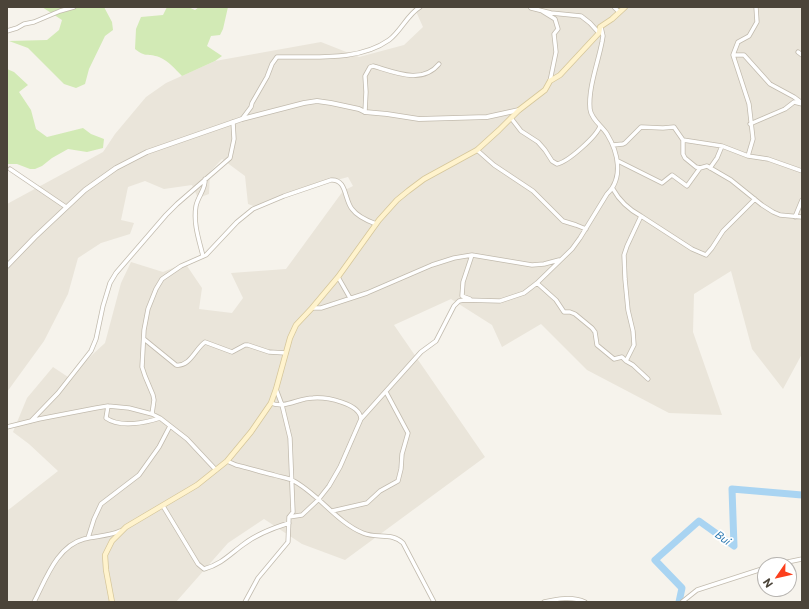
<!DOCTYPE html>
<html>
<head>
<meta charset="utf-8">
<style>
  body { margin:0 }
  #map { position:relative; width:809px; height:609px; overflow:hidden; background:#f6f3ec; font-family:Commissioner,sans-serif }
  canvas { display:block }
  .frame { position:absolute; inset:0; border:8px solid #4b4439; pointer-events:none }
  .north { position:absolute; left:757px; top:557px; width:40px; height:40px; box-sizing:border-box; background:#fff; border:1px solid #b7b4b0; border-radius:50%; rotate:236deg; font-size:11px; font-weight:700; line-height:16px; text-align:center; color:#4b4439 }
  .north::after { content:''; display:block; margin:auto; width:14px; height:18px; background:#fc3f1d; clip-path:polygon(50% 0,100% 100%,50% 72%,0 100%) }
</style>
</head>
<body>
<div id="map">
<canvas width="809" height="609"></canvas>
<div class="frame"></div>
<div class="north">N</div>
</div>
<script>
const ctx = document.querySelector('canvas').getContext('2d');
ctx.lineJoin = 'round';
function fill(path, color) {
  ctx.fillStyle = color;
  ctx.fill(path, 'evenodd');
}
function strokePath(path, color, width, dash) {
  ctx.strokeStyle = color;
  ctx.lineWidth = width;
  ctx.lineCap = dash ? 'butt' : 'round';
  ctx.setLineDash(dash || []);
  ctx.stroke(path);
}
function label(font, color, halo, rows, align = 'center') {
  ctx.font = font + ' Commissioner,sans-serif';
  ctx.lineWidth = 3.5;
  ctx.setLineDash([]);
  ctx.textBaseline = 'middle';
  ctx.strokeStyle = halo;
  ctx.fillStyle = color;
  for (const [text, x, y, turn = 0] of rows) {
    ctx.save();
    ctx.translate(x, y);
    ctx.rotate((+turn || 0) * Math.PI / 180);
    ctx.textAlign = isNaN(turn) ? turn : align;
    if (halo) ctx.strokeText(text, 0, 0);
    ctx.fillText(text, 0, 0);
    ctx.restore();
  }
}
fill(new Path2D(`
  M414,7H802V354L783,389L752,349L731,271L694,294L693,332L722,415L669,413L587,370L541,324L502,347L492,325L451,299L394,325L485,457L345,560L302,544L264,519L228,543L176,602H7V511L58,471L29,444L13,432L27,398L53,367L68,377L105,343L121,283L131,262L163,272L185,263L202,288L199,309L232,313L243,298L231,273L286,269L343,191L353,186L348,177L304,189L259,208L248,204L245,176L222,159L210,172L209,194L198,198L192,185L164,189L145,181L128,187L121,220L134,223L130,234L101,243L78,258L68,294L44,341L7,392V204L103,152L115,134L146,97L166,83L215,61L321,42L359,57L404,45L423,27Z`), '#eae5da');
fill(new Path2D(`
  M42,7H104L112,22L113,30L105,36L89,69L85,84L76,88L64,84L28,48L9,41L47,40L59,30L62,20Z
  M167,7H188L195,10L199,7H228L223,29L220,35L211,36L207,46L222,56L215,61L182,76C175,69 169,61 159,57C148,53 146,58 135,49L136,29L141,17L163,15Z
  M7,69L14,72L28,85L19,92L31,110L36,129L47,137L83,128L91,134L104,139L103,148L87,152L68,149L52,158L42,166L35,169H30L17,164H7Z`), '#d2eab5');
strokePath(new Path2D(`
  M679,602L682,588L655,560L699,521L734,546L732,489L802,495`), '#a9d4f2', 7);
const minor = new Path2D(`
  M530,7L531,8L551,13L581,16L590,23L599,33
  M614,7L619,12
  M542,11L555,19L558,29L554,34L556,52L550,81
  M7,31L17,28L24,24L34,22L60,11L74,7
  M798,52L802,55
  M733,55H744L770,84L794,97L802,103
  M365,112L366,92L365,76L370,67L373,66C394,72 422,85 439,64
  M511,118L521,131L538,142L545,150L552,161L557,164C568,162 597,136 600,126
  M242,119L251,107L252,103L267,77L272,64L277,57C313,56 358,62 389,40C401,31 407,15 420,7
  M750,124L785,109L794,102L802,104
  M683,140L722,146L748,156L768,159L802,171
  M613,145L623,144L625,143L641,127L663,128L674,127L683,140V154L685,158L696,167L700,168L707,166L731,180L762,205L773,212L780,215L802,217
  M477,150L494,165L533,191L563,221L576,225L586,229
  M748,156L753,139L749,104L733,55L738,42L749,36L757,22L756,7
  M618,161L662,183L672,175L687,186L700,168
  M710,168L717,158L722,146
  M10,169L66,207
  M613,189C619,200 630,210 641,216L627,246L624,255L625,279L628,310L633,331L634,345L626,361L633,365L648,379
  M641,216L692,249L706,255L712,248L723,231L755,199
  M795,217L802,200
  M203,256C199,240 193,223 196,206C198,196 206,189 205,179
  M338,277L350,298
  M537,283L556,300L564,312H570L575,314L592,328L595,332L597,345L614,359L622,357L626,361
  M470,299L462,296L463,282L472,255
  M312,308H321L367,293L432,265L454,258L472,255L532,265L544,264L559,260
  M144,339L176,365C190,367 195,349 205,342L232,352L245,345H248L269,352L286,353
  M271,403C285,409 298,398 313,398C326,397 360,403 361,419
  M108,406L106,418C120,428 145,423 160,418
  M152,414L154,400L153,395L145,376L142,367L144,330L148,309L156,289L162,279L181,266L206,255L237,222L253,209L284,196L331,180C347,179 344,199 352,209C357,216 368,221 376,224
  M31,421L58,393L91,351L96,339L103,306L110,283L116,273L166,215L177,204L230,158L234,139L233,122
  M7,427L39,419L96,408L108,406L129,408L152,414L160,418L187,439L216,470
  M227,461L236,465C249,468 261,472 274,475C280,477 287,478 292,480C318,493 336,522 363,533C377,539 392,532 403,543L434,602
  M163,506L198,564L204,569C222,564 230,554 244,544C257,534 273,528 289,523
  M332,511L367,503L380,491L398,481L401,469L402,454L408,433L386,392
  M289,517L302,515L318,500L329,486L340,467L361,419L421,352L436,341L454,306L459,301L464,300L500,301L524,293L537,283L572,249L580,238L607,194C624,178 618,152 607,134C602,126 591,119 590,109C588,88 598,63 602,42L603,36L601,27
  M88,538L94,519L101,504L139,475L159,447L170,426
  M773,565L802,559
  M34,602C46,579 57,546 84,539C95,536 110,536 120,531
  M245,602L258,578L288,542L289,517L293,512L290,438L282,405L276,389
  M544,602C557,599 572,596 585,602
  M682,602L697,590L765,568`);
const tertiary = new Path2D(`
  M7,266L35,237L85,190L116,168L147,152L242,119L304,103L317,101L331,103L359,109L365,112L387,114L419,119L487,117L519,110`);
const secondary = new Path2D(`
  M112,602L106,570L105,555L112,541L126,527L197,485L227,461L251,432L271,403L276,389L290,338L296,325L312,308L338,277L379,220L397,200L408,191L424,179L477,150L499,130L519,110L545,90L550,81L560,75L599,33L600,27L612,19L625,7`);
strokePath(minor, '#c2bbae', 5);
strokePath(tertiary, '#c2bbae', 5.5);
strokePath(secondary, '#d6c79b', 6);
strokePath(minor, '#fff', 3.5);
strokePath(tertiary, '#fff', 4);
strokePath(secondary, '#fff3cd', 4.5);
label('italic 11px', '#2e7ab2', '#fff', [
  ["Bui",723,538,36]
]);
</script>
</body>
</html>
